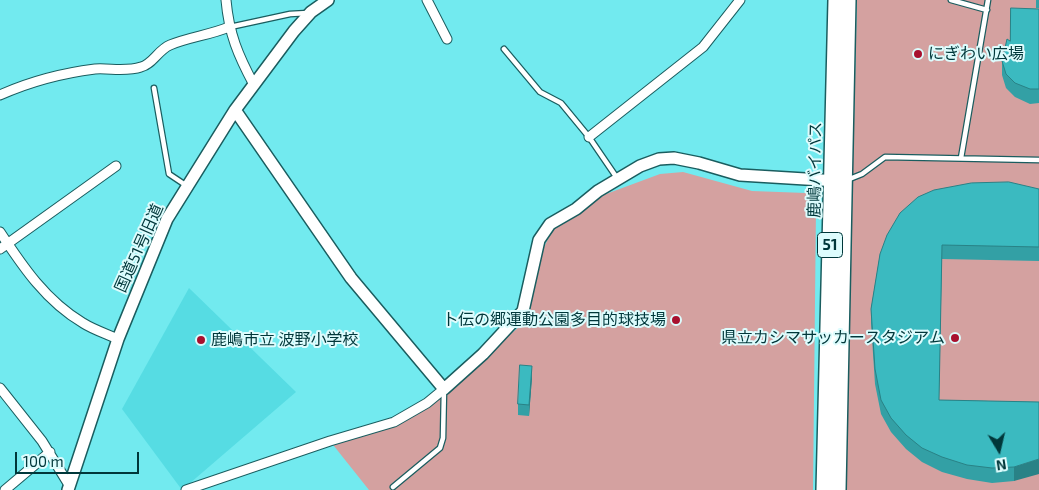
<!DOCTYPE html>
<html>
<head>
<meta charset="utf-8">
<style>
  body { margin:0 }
  #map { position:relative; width:1039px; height:490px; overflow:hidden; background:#72eaef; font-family:"Exo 2",sans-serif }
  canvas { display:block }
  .north { position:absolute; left:974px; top:425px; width:50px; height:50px; -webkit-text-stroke:4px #ddfcfd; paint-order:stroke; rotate:171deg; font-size:14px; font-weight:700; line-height:20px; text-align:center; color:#00373a }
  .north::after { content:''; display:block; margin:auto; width:18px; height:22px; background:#00373a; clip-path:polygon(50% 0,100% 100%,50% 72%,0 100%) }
  .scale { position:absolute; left:15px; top:452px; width:124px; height:22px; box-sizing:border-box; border:2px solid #00373a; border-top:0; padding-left:6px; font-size:15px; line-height:18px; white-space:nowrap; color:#00373a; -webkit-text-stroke:4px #ddfcfd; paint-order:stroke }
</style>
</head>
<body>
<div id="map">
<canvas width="1039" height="490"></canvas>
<div class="north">N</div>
<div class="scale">100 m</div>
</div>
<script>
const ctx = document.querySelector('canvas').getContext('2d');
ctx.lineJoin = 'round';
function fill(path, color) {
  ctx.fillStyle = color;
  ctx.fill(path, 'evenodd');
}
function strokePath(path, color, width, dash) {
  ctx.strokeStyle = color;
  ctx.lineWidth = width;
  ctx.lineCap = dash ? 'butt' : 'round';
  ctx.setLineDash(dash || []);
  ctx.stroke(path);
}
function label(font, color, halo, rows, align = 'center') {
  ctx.font = font + ' "Exo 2","Noto Sans JP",sans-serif';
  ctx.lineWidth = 4;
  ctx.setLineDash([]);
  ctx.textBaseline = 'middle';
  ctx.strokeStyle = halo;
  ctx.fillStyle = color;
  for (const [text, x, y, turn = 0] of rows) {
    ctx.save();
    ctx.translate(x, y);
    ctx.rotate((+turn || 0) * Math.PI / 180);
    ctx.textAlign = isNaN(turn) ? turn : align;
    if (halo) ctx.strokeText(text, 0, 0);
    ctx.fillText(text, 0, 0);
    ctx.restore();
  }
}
fill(new Path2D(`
  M189,288L296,392L182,490L122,409Z`), '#56dce3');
fill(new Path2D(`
  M857,0H1039V490H845Z
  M683,172L752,191L806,193L816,208L813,490H369L330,441L394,422L427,403L525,322L541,253L553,229L598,197L660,174Z`), '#d4a1a0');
const lane = new Path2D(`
  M951,0L987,10
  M230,27L290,14L308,13
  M504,49L540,92L561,103L589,137L617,178
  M154,88L169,174L187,186
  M961,158L988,0
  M847,180L862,174L885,157L1039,160
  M393,487L440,448L443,438L444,389`);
const street = new Path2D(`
  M226,0C229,34 238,55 254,85
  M427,0L447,39
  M0,95C29,82 63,73 95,69C110,68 126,72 141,67C153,64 158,50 170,45C189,37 210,35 229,27
  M589,137L703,47L740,0
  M0,232C23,267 46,301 83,323C94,330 107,334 118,339
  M0,249L116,166
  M0,388L42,441L69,485
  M5,490L50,452
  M186,490L330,441L394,422L427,403L444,389`);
const secondary = new Path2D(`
  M235,110L351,278L444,389L483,354L523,311L539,240L550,224L576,209L598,191L640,166L659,159L674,158L699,163L740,175L838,181
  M68,490L118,339L167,219L235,110L294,31L311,12L328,0`);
const highway = new Path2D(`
  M824,490L836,0
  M838,490L848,0`);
strokePath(lane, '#1a5d5f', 7);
strokePath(street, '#1a5d5f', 11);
strokePath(secondary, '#1a5d5f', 14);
strokePath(highway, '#1a5d5f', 18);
strokePath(lane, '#fff', 4.5);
strokePath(street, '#fff', 9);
strokePath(secondary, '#fff', 11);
strokePath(highway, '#fff', 15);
fill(new Path2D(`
  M1036,0H1039V8H1036Z
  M1039,9V103L1030,104L1015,97L1006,88L1002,75V61L1010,41Z
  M1039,189V261L942,259L939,400L1039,402L1014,481L992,483L967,479L942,472L922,462L906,449L891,432L881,414L875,384L871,323V309L880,254Z
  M532,377L529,416L518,415V404Z`), '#33a0a5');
fill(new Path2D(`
  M532,366V377L529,416V405Z
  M1039,459V474L1014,481V467Z`), '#298286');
const building = new Path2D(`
  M1011,8L1039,9V89H1030L1015,83L1006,74L1002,61L1007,39L1010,41Z
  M1009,182L1039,189V247L942,245L939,400L1039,402V459L1014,467L992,468L967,465L942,457L922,448L906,435L891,418L881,400L875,369L871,309L880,254L887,235L900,213L918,197L934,190L971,183Z
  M520,365L532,366L529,405L518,404Z`);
fill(building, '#3bbac0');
strokePath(building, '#298286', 1);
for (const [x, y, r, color] of [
  [918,54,5,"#a8102e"],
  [676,320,5,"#a8102e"],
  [955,338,5,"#a8102e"],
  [201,340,5,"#a8102e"]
]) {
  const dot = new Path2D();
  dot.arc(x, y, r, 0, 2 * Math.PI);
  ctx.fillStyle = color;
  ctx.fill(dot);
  strokePath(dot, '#ddfcfd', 2);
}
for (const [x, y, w] of [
  [830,245,25]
]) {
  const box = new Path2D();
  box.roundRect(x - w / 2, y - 12.5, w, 25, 4);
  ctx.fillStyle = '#ddfcfd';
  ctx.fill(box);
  strokePath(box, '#00373a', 1);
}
label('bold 15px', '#00373a', null, [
  ["51",830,245]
]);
label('16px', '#00373a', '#ddfcfd', [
  ["にぎわい広場",928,54],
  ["卜伝の郷運動公園多目的球技場",666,320,"right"],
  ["県立カシマサッカースタジアム",945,338,"right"],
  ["鹿嶋市立 波野小学校",211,340]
], 'left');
label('16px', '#00373a', '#ddfcfd', [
  ["鹿嶋バイパス",815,170,-89],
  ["国道51号旧道",139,248,-66]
]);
</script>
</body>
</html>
